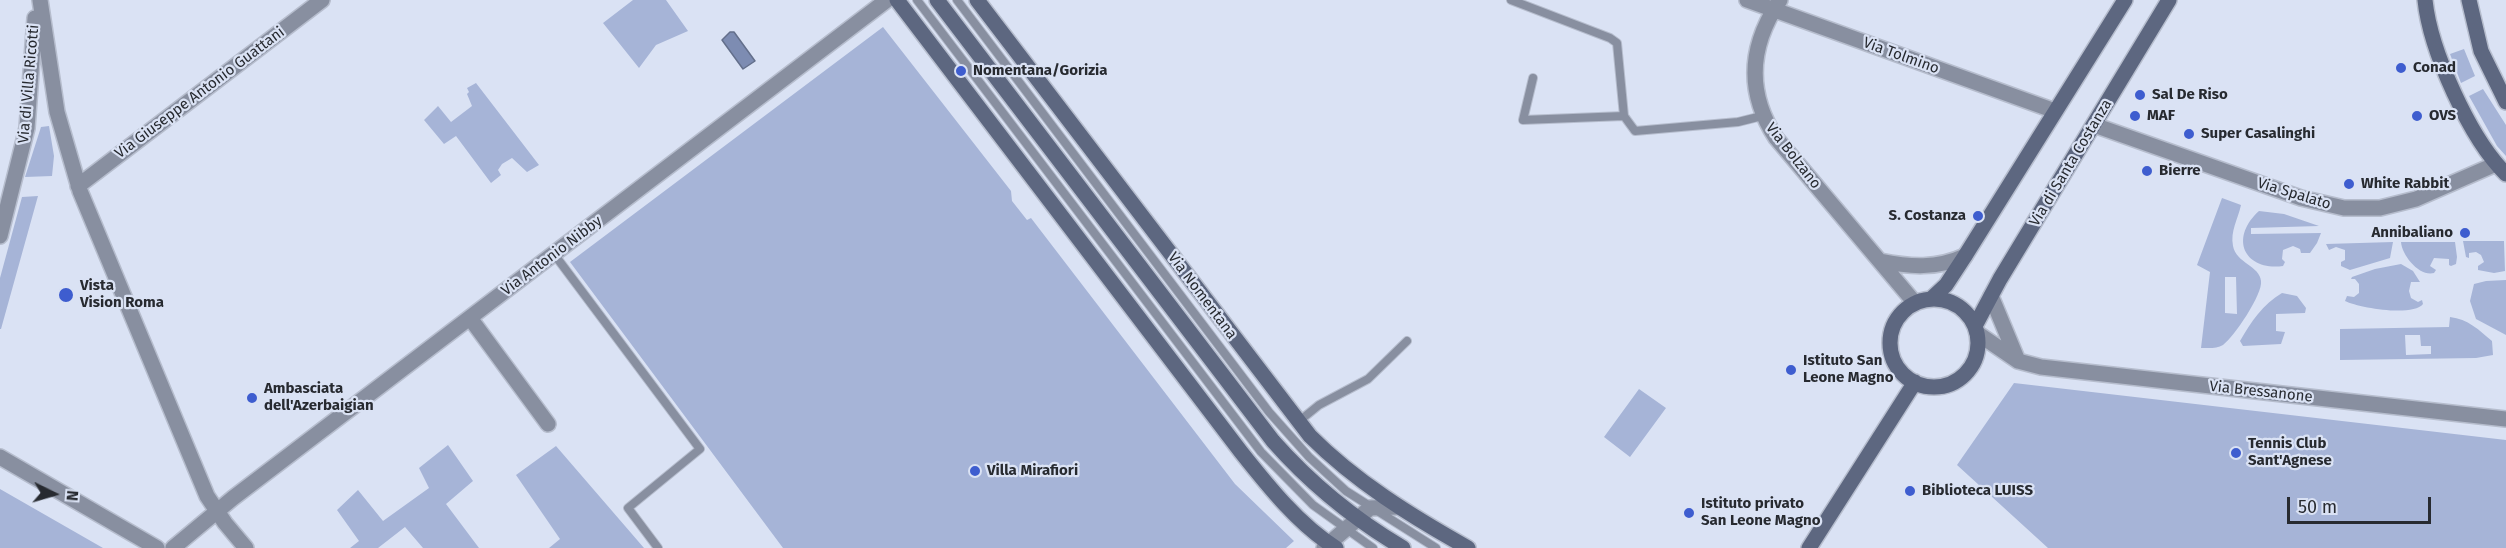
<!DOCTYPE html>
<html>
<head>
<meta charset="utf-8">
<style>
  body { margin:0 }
  #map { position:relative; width:2506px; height:548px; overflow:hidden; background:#dae2f4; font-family:"Fira Sans",sans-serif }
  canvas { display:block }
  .north { position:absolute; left:24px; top:464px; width:60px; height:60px; -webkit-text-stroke:4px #dae2f4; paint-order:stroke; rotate:95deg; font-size:16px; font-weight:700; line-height:24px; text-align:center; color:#272a30 }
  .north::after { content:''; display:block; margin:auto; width:21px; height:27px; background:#272a30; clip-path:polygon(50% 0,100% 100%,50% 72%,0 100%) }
  .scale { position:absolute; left:2287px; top:497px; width:144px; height:27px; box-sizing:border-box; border:3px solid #272a30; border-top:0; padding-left:8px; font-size:18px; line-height:21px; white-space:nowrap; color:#272a30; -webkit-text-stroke:4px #dae2f4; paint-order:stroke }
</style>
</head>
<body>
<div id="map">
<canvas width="2506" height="548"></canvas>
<div class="north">N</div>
<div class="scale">50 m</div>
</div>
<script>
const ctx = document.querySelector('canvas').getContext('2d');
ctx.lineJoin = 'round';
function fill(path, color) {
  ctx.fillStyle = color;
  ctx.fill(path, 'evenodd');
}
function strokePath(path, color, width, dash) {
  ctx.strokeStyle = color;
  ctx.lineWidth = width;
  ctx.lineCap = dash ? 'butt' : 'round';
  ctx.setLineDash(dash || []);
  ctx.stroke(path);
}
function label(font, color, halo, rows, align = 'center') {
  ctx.font = font + ' "Fira Sans",sans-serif';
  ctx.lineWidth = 4.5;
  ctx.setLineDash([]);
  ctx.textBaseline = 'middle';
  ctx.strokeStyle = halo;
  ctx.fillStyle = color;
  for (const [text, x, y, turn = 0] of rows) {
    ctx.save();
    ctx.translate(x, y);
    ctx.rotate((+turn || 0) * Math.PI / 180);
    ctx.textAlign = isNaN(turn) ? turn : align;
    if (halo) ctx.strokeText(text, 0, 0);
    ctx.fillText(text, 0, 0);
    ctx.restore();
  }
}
fill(new Path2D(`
  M633,0H666L688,31L656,45L639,68L603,23Z
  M883,27L1011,191L1012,201L1027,220L1031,218L1235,484L1294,541L1286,548H783L570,262Z
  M2464,49L2475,76L2461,83L2450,54Z
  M476,83L539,165L527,172L512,158L502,164L498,170L501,175L491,183L456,136L444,144L424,120L438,106L451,122L472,106L467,94L469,92L467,88Z
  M2483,89L2506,125V156L2497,146L2469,96Z
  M49,126L54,156L52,176L25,177L41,127Z
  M38,196L1,329H0V278L22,197Z
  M2222,198L2241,205C2238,219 2230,231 2233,246C2236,263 2260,266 2261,281C2263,294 2234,337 2223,345C2217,349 2208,348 2201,348L2210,272L2197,265ZM2225,277H2236L2237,314L2225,313Z
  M2259,211L2284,214L2319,226L2251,228V234L2321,233L2317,243L2310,253H2301L2300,249L2293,246L2283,250L2282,259L2285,262L2283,266C2244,271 2229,238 2259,211Z
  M2463,241H2504L2505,271L2494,273L2478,270V266L2484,262L2481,255L2476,252L2469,253V258L2466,257Z
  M2393,242L2390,258L2350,270L2341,266V262L2345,260V250L2336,247L2329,250L2326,244Z
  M2401,242H2455L2457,257L2456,264L2451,266L2449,265V259L2434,258L2430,266L2436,270L2434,273C2420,277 2402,256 2401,242Z
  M2401,264L2413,271L2420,282H2411L2409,291L2411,298L2418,302L2422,300L2423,304C2413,317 2359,308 2345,301L2347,296L2354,297L2359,293V284L2355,279H2351L2352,277L2375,269Z
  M2506,280V335L2476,319L2470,301L2474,284L2486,281Z
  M2282,293L2297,296L2306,308L2305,313L2276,314V331L2285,332L2281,344L2243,346L2240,341C2251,322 2263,304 2282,293Z
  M2450,317C2468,319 2479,330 2492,341L2493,355L2476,358L2340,360V329L2449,327ZM2405,335H2420L2421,346H2431V354L2406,355Z
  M2014,383L2506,440V548H2048L1957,465Z
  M1639,389L1666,408L1630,457L1604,437Z
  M448,445L473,481L446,504L479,548H423L405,527L378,548H350L359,541L337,510L358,490L383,521L429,488L419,468Z
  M556,446L644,548H549L560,539L516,475Z
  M0,489L103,548H0Z`), '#a6b4d7');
const water = new Path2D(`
  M730,32H734L755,61L743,69L722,40Z`);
fill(water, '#7d8cb2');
strokePath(water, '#636f8b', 1.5);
const lane = new Path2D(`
  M917,0L1261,452L1313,505L1373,548
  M957,0L1269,412L1309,457L1346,491L1436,548
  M1511,0L1610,38L1617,43L1624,116
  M1533,78L1523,120L1624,116L1635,131L1738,122L1762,116
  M554,254L700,449L628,508L658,548
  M1298,422L1319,405L1368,379L1407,341`);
const street = new Path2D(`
  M40,0L57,112L80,191L207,496L225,523L246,548
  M1747,0L2055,111
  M1780,0C1749,46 1746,92 1776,138L1915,303
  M2094,125L2301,198L2344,208H2380L2416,199L2496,164
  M78,186L322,0
  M0,236L27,128L35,18
  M1880,261C1910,267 1937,269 1965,256
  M1991,296L2018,361
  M470,318L548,424
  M1977,333L2018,361L2041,367L2506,419
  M0,457L157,548
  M173,548L233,498L887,0
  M1324,548L1370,508L1397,507`);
const secondary = new Path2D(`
  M897,0L1241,452C1268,486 1299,525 1336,548
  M937,0L1273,441C1311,484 1354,519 1403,548
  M977,0L1310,436C1356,482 1411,516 1468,548
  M2425,0C2430,50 2470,139 2506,174
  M2469,0L2481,51L2506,102
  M1931,299L1946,285L1965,256L2125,0
  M1890 343a44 44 0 1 1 88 0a44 44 0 1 1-88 0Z
  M1975,326L2000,279L2169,0
  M1809,548L1915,382`);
strokePath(lane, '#b6bdcd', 10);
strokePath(street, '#b6bdcd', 18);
strokePath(secondary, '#b6bdcd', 18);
strokePath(lane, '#888fa0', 8);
strokePath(street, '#888fa0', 15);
strokePath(secondary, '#5d6780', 15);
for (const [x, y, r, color] of [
  [2401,68,6,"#3e5dcf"],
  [961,71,6,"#3e5dcf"],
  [2140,95,6,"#3e5dcf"],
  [2135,116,6,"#3e5dcf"],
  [2417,116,6,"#3e5dcf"],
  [2189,134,6,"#3e5dcf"],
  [2147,171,6,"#3e5dcf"],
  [2349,184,6,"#3e5dcf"],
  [1978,216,6,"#3e5dcf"],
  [2465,233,6,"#3e5dcf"],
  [66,295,8,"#3e5dcf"],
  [1791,370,6,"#3e5dcf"],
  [252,398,6,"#3e5dcf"],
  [2236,453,6,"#3e5dcf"],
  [975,471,6,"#3e5dcf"],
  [1910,491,6,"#3e5dcf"],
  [1689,513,6,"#3e5dcf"]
]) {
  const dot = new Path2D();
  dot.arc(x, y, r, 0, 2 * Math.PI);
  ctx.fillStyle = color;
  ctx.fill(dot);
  strokePath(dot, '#dae2f4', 2);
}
label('15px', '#272a30', '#dae2f4', [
  ["Via Tolmino",1901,56,20],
  ["Via di Villa Ricotti",29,84,-85],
  ["Via Giuseppe Antonio Guattani",200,93,-37],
  ["Via Bolzano",1793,156,52],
  ["Via di Santa Costanza",2071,163,-59],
  ["Via Spalato",2294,194,17],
  ["Via Antonio Nibby",552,256,-37],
  ["Via Nomentana",1202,296,53],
  ["Via Bressanone",2261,392,6]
]);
label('bold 15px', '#272a30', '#dae2f4', [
  ["Conad",2413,68],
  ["Nomentana/Gorizia",973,71],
  ["Sal De Riso",2152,95],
  ["MAF",2147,116],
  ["OVS",2429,116],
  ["Super Casalinghi",2201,134],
  ["Bierre",2159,171],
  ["White Rabbit",2361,184],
  ["S. Costanza",1966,216,"right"],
  ["Annibaliano",2453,233,"right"],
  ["Vista",80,286],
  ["Vision Roma",80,303],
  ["Istituto San",1803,361],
  ["Leone Magno",1803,378],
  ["Ambasciata",264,389],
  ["dell'Azerbaigian",264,406],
  ["Tennis Club",2248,444],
  ["Sant'Agnese",2248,461],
  ["Villa Mirafiori",987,471],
  ["Biblioteca LUISS",1922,491],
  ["Istituto privato",1701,504],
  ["San Leone Magno",1701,521]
], 'left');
</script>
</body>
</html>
